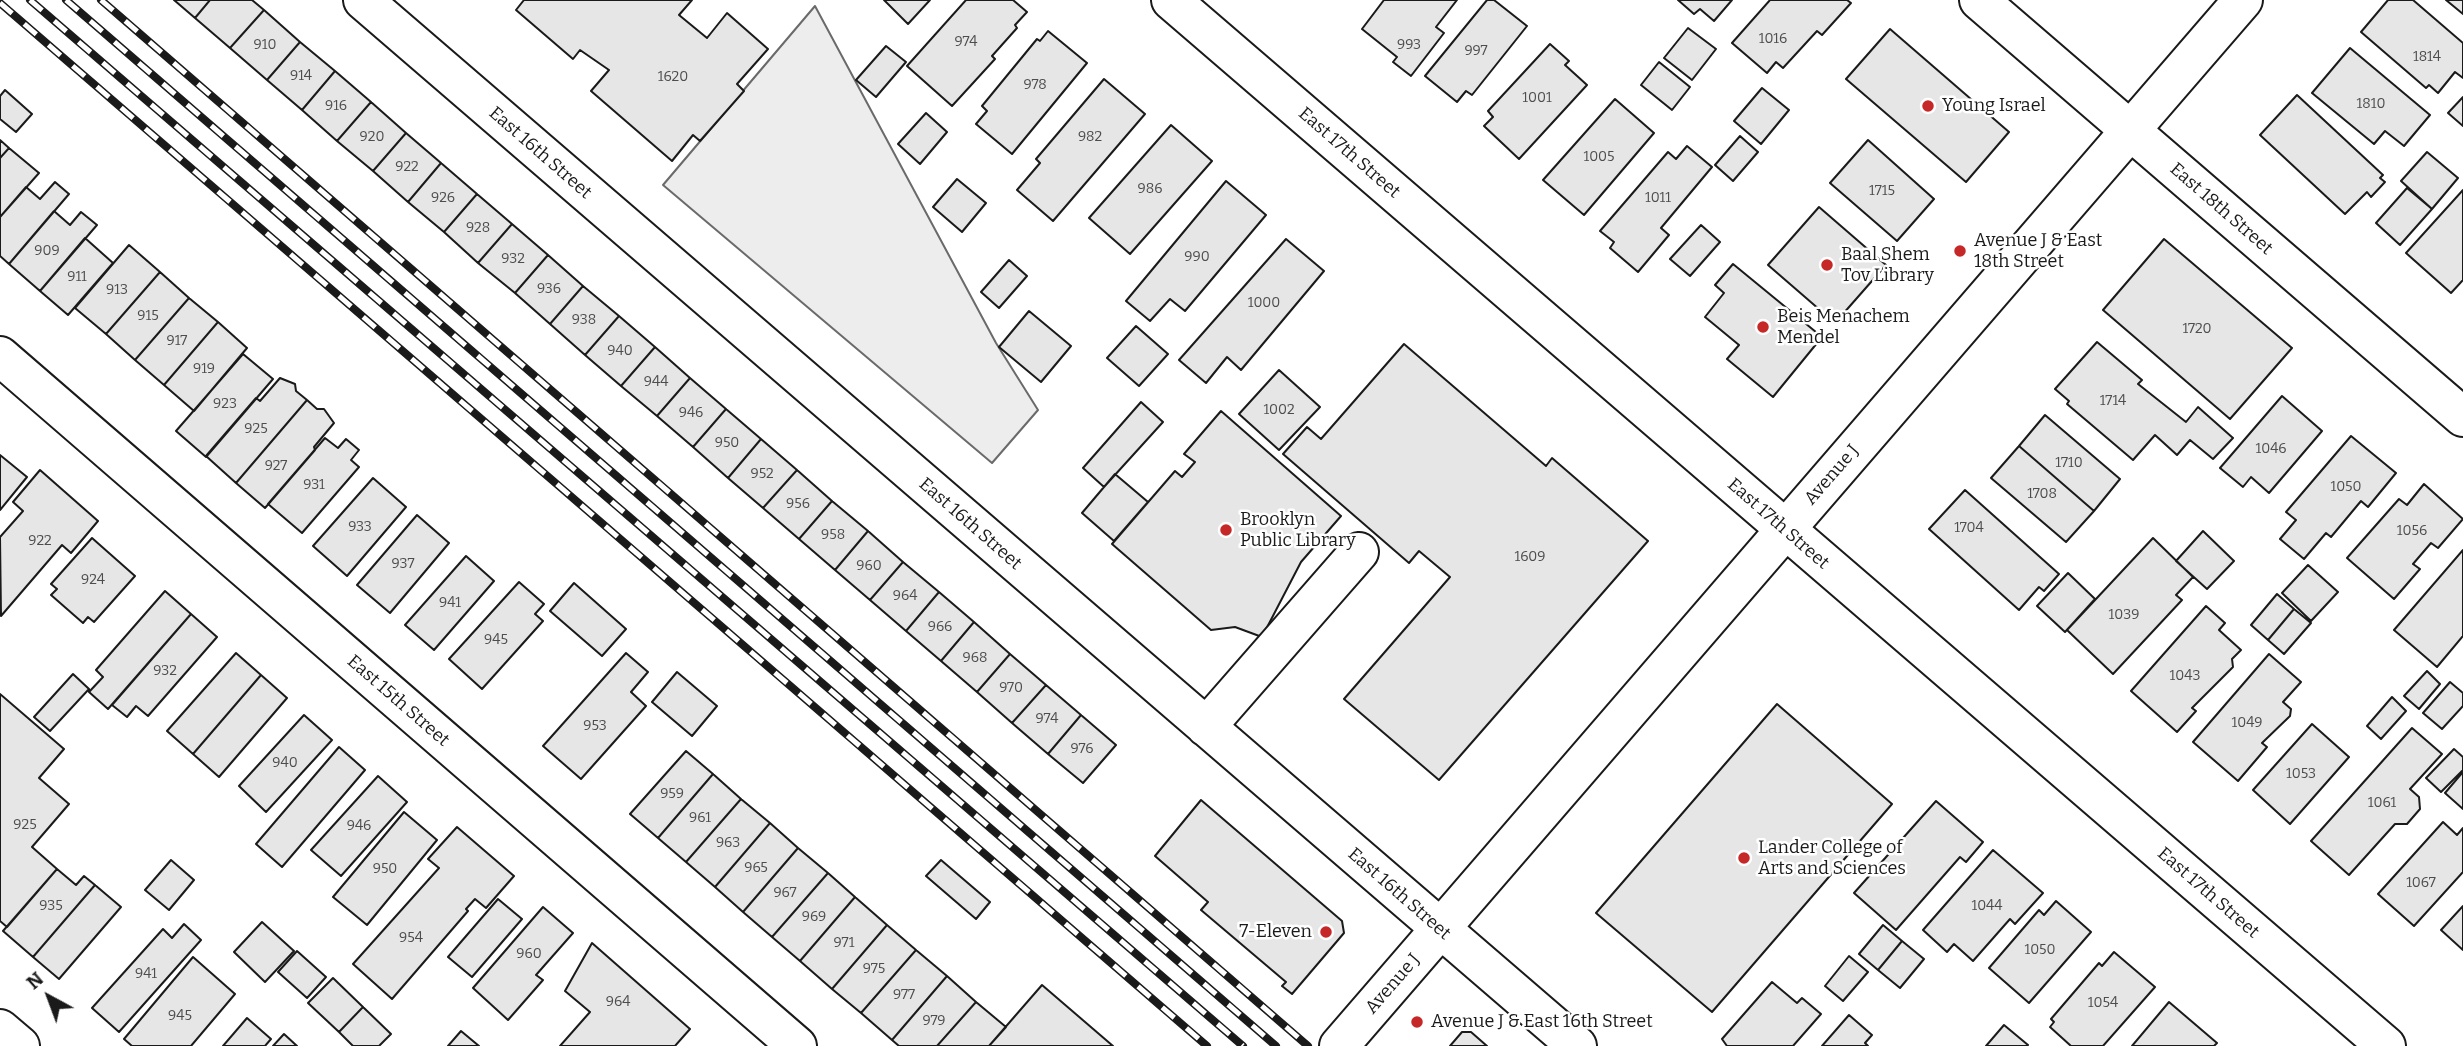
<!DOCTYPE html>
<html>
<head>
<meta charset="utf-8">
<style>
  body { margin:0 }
  #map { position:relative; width:2463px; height:1046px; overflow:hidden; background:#fff; font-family:Bitter,serif }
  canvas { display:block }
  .north { position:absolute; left:14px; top:962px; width:70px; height:70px; -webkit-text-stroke:5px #fff; paint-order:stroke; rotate:319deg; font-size:19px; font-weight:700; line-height:28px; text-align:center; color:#1a1a1a }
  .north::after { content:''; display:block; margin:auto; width:24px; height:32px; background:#1a1a1a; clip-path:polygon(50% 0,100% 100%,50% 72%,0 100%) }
</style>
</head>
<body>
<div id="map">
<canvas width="2463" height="1046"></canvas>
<div class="north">N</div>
</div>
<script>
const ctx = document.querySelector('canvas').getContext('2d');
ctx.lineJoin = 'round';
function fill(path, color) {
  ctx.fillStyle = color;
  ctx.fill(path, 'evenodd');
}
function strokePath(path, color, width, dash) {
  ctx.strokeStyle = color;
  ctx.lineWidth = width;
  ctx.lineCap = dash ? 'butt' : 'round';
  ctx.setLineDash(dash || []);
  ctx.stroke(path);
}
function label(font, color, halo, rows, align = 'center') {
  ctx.font = font + ' Bitter,serif';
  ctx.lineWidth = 5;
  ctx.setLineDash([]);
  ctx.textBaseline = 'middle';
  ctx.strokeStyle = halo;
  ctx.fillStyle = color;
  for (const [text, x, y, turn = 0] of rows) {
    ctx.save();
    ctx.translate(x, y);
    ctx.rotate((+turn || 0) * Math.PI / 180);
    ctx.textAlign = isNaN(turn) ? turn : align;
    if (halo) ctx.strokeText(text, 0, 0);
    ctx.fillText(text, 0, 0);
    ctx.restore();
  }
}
const built = new Path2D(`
  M815,6L996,343L1038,410L992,463L663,185Z`);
fill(built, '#ededed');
strokePath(built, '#6a6a6a', 2);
const building = new Path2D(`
  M174,0H210L195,18Z
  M210,0H252L264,10L230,48L195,18Z
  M524,0H692L679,15L707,38L727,13L768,49L737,84L744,91L700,141L693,135L672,161L591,91L609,70L580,50L573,59L516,10Z
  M884,0H930L908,24Z
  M966,0H1013L1027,12L1015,25L1017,28L992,56L995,59L952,106L907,66Z
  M1384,0H1457L1436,27L1444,33L1411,76L1393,62L1397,57L1362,29Z
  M1487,0H1494L1527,26L1472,95L1466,91L1457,102L1425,76Z
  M1678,0H1732L1714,21L1700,9L1694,14Z
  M1770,0H1847L1851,3L1822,35L1817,31L1783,68L1776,62L1767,73L1732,43Z
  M2388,0H2413L2463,43V78L2455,72L2438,93L2429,85L2426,88L2361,32Z
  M2446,0H2463V14Z
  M264,10L300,42L267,80L230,48Z
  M1688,28L1716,49L1692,80L1664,58Z
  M1890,29L2009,132L1966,182L1846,79Z
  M1048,31L1087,63L1012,154L976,124L987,111L982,106L1037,39L1040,41Z
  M300,42L335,71L302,110L267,80Z
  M1550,44L1569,61L1565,65L1587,85L1519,159L1484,126L1493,117L1488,111Z
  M886,46L906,62L876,97L856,80Z
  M2350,48L2430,115L2404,146L2385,131L2374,144L2312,93Z
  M1659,62L1690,87L1672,110L1641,85Z
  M335,71L371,102L337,141L302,110Z
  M1104,79L1145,114L1053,221L1017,190L1040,163L1036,159Z
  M1762,88L1789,110L1761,144L1734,121Z
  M5,90L32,114L16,132L0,119V96Z
  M2297,95L2383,175L2380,178L2385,182L2371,197L2367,192L2345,214L2260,135Z
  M2463,97V126L2448,113Z
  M1615,99L1654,133L1584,215L1543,180Z
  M371,102L406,133L373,171L337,141Z
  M926,113L947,132L920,164L898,144Z
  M1171,125L1212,161L1130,254L1089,218Z
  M406,133L441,163L408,202L373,171Z
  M1740,136L1758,152L1733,181L1715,165Z
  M0,140L9,148L0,158Z
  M1868,140L1934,199L1897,241L1830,183Z
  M1687,146L1712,167L1661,228L1669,235L1638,272L1610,248L1614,242L1600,231L1668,152L1676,159Z
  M9,148L39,173L0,217V158Z
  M2427,152L2458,178L2432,209L2401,181Z
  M441,163L477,194L444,232L408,202Z
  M957,179L986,203L962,232L933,207Z
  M1226,181L1266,215L1185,311L1170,299L1150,321L1126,301Z
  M55,182L69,194L9,264L0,256V217L26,187L40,199Z
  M2407,188L2432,209L2400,245L2376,223Z
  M2463,190V280L2451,293L2406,253Z
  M477,194L512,224L478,263L444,232Z
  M1819,207L1886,265L1835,323L1768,265Z
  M54,211L70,225L81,212L97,225L40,291L9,264Z
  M512,224L548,255L515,293L478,263Z
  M1701,225L1720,242L1690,276L1670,259Z
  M85,238L113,263L68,315L40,291Z
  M1286,239L1324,271L1241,370L1227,357L1206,383L1179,360Z
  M2164,239L2292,348L2230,419L2103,310Z
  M129,245L160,272L106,334L75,308Z
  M548,255L583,286L550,324L515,293Z
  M1009,260L1027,276L999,308L981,292Z
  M1733,264L1822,337L1773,397L1727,359L1739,345L1705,317L1724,293L1715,285Z
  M160,272L189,298L135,360L106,334Z
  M583,286L619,316L585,355L550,324Z
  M189,298L218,322L164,385L135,360Z
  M1029,311L1071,346L1041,382L999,347Z
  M619,316L655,347L621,386L585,355Z
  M218,322L247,348L194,411L164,385Z
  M1136,326L1168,354L1139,386L1107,358Z
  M2097,342L2142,380L2138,384L2186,422L2198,407L2233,438L2213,459L2190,440L2177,455L2155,435L2133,460L2067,404L2069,401L2055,389Z
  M1404,344L1546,466L1552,458L1648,541L1439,780L1344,699L1450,577L1419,551L1409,563L1283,454L1307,427L1321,439Z
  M655,347L690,378L657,416L621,386Z
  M243,354L273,379L206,457L176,431Z
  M1279,370L1320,407L1279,450L1239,414Z
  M280,378L295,384L296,391L307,400L236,483L206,456L256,398L260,401Z
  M690,378L726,409L693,447L657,416Z
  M2282,396L2322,431L2269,493L2251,477L2243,487L2220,468Z
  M307,400L317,409H324L334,423L314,447L315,450L265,508L236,483Z
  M1141,402L1163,422L1104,487L1083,468Z
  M726,409L761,439L728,478L693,447Z
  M1221,411L1341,516L1301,562L1262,637L1235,627L1211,630L1112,544L1175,471L1182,477L1195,462L1184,454Z
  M2045,415L2120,479L2094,511L2019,446Z
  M2351,436L2396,473L2368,507L2361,501L2331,537L2326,533L2304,559L2280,539L2296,520L2286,512Z
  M325,438L338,448L346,439L359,450L351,460L359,467L302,533L268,504Z
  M761,439L797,470L763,508L728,478Z
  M2019,446L2094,511L2066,542L1991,478Z
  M0,455L27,477L0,510Z
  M40,470L98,521L71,553L62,545L1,616L0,537L23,511L13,502Z
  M797,470L832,501L799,539L763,508Z
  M1115,474L1148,502L1114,541L1082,513Z
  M373,478L406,507L347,576L313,546Z
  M2424,484L2463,519L2438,548L2431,543L2413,564L2420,569L2394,599L2347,558L2399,499L2407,505Z
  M1965,490L2059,574L2044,591L2039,587L2019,610L1929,529Z
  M832,501L868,531L835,570L799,539Z
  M417,515L449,543L390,613L357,585Z
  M868,531L903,562L870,600L835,570Z
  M2203,531L2234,561L2207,589L2176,561Z
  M92,538L135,576L94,622L88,617L83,623L51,595L57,589L51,584Z
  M2153,538L2193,577L2176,595L2182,600L2113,674L2067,630Z
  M2463,550V636L2437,667L2394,630Z
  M466,556L494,581L434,650L405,625Z
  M903,562L939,592L906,631L870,600Z
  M2308,565L2338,592L2311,621L2282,593Z
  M2068,573L2095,599L2065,632L2037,606Z
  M519,582L544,604L535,614L543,621L482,689L449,659Z
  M574,583L626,629L602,656L550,611Z
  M165,591L191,614L108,709L89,692L103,677L96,670Z
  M939,592L974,622L941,661L906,631Z
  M2277,594L2294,609L2268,640L2251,625Z
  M2206,606L2225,623L2219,630L2241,650L2232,659L2233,667L2192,708L2196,711L2177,732L2131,691Z
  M2294,609L2311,623L2284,654L2268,640Z
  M191,614L217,637L148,716L136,706L127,717L112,705Z
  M974,622L1010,654L977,692L941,661Z
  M236,653L261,675L193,754L167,731Z
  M626,653L648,672L631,692L646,706L581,779L543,746Z
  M1010,654L1046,685L1012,723L977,692Z
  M2269,654L2301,682L2283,702L2291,709L2290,716L2262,743L2267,747L2238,781L2193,742Z
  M2427,671L2440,684L2419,709L2404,696Z
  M677,672L717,706L692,736L652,702Z
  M73,674L89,689L50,731L34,717Z
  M261,675L287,698L219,777L193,754Z
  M2450,682L2463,693V706L2442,729L2423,713Z
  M1046,685L1081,715L1048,754L1012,723Z
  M0,694L64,749L39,778L69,804L32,847L57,869L7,927L0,921Z
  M2392,697L2406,711L2381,739L2367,726Z
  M1777,704L1892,804L1712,1012L1596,913Z
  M304,715L332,740L266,812L239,786Z
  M1081,715L1116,745L1083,783L1048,754Z
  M2312,724L2349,757L2290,824L2253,790Z
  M2412,728L2442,754L2410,789L2419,797L2420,809L2407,824H2395L2349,875L2311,841Z
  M339,747L365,770L282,867L256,844Z
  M2454,749L2463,757V770L2441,792L2426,778Z
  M686,751L713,774L658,838L630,814Z
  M2463,772V809L2445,793Z
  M713,774L741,799L686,862L658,838Z
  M378,776L407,802L341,876L311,850Z
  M741,799L770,823L715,887L686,862Z
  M1201,800L1342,921L1344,933L1292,994L1282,986L1286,982L1201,910L1208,902L1155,856Z
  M1936,801L1983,842L1966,862L1960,857L1896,930L1854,893Z
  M404,812L437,840L367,925L333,897Z
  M2443,822L2457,835L2463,828V872L2414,926L2378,894Z
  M770,823L798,848L743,912L715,887Z
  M457,827L514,876L486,908L475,899L466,909L468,911L392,999L353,964L439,868L428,859Z
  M798,848L828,873L772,937L743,912Z
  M1993,850L2043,893L2015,924L2010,919L1973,961L1954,944L1947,952L1923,930Z
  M171,860L194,880L169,910L145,890Z
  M941,860L990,902L976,919L926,876Z
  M57,869L76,885L84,876L95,885L33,957L3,931Z
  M828,873L855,897L800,961L772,937Z
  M95,885L121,907L59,979L33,957Z
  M855,897L887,925L832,989L800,961Z
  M498,899L522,919L472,977L448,957Z
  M2056,901L2091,932L2029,1003L1989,968L2039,910L2044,915Z
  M2463,906V950L2441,930Z
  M543,907L573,933L536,975L543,980L508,1020L473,988Z
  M262,922L294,951L265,982L234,952Z
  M184,924L201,940L119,1032L92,1008L163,929L172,938Z
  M887,925L916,950L861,1013L832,989Z
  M1883,925L1902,941L1878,970L1859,954Z
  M1902,941L1924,959L1900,988L1878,970Z
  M592,943L690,1029L675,1046H560L590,1012L565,991Z
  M916,950L947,976L892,1040L861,1013Z
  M297,951L326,977L307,998L278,972Z
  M2114,952L2155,987L2103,1046H2071L2050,1027L2054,1022L2051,1019L2099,963L2102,966Z
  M1849,956L1868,972L1843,1001L1825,986Z
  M193,957L235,994L191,1046H132L124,1039Z
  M947,976L976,1002L937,1046H899L892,1040Z
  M333,978L363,1007L339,1032L308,1003Z
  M1772,982L1797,1003L1802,998L1821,1014L1793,1046H1727L1722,1039Z
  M1042,985L1113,1046H989Z
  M976,1002L1006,1027L989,1046H937Z
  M2169,1002L2217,1043L2214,1046H2132Z
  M363,1007L391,1034L379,1046H353L339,1032Z
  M1849,1015L1872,1035L1865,1043L1868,1046H1822Z
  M247,1018L271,1039L265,1046H223Z
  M2004,1025L2028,1045L2027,1046H1986Z
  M461,1031L479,1046H448Z
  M1462,1032H1471L1487,1046H1450Z
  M284,1034L297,1046H273Z`);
fill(building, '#e6e6e6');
strokePath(building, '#1a1a1a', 2);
const minor = new Path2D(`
  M363,0L1577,1046
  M1171,0L2386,1046
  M1979,0L2463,417
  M0,356L797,1046
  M1206,727L1359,552
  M0,1029L20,1046
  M1339,1046L2243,0`);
strokePath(minor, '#1a1a1a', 42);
strokePath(minor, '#fff', 38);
const rail = new Path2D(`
  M30,0L1243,1046
  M66,0L1276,1046
  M101,0L1308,1046
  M0,3L1207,1046`);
strokePath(rail, '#1a1a1a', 8);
strokePath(rail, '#fff', 5, [16]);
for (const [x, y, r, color] of [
  [1928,106,7,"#c62828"],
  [1960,251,7,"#c62828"],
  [1827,265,7,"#c62828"],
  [1763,327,7,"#c62828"],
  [1226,530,7,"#c62828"],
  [1744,858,7,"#c62828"],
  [1326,932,7,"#c62828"],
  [1417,1022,7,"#c62828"]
]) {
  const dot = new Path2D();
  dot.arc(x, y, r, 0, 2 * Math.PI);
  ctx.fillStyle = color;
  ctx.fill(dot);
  strokePath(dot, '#fff', 2.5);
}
label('14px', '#4d4d4d', null, [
  ["1016",1773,39],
  ["974",966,42],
  ["910",265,45],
  ["993",1409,45],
  ["997",1476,51],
  ["1814",2427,57],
  ["914",301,76],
  ["1620",673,77],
  ["978",1035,85],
  ["1001",1537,98],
  ["1810",2371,104],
  ["916",336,106],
  ["920",372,137],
  ["982",1090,137],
  ["1005",1599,157],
  ["922",407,167],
  ["986",1150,189],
  ["1715",1882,191],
  ["926",443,198],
  ["1011",1658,198],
  ["928",478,228],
  ["909",47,251],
  ["990",1197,257],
  ["932",513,259],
  ["911",77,277],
  ["936",549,289],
  ["913",117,290],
  ["1000",1264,303],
  ["915",148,316],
  ["938",584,320],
  ["1720",2197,329],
  ["917",177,341],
  ["940",620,351],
  ["919",204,369],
  ["944",656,382],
  ["1714",2113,401],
  ["923",225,404],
  ["1002",1279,410],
  ["946",691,413],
  ["925",256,429],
  ["950",727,443],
  ["1046",2271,449],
  ["1710",2069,463],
  ["927",276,466],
  ["952",762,474],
  ["931",314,485],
  ["1050",2346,487],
  ["1708",2042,494],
  ["956",798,504],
  ["933",360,527],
  ["1704",1969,528],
  ["1056",2412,531],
  ["958",833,535],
  ["922",40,541],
  ["1609",1530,557],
  ["937",403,564],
  ["960",869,566],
  ["924",93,580],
  ["964",905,596],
  ["941",450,603],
  ["1039",2124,615],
  ["966",940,627],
  ["945",496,640],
  ["968",975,658],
  ["932",165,671],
  ["1043",2185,676],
  ["970",1011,688],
  ["974",1047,719],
  ["1049",2247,723],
  ["953",595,726],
  ["976",1082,749],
  ["940",285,763],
  ["1053",2301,774],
  ["959",672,794],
  ["1061",2382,803],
  ["961",700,818],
  ["925",25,825],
  ["946",359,826],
  ["963",728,843],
  ["965",756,868],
  ["950",385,869],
  ["1067",2421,883],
  ["967",785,893],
  ["935",51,906],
  ["1044",1987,906],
  ["969",814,917],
  ["954",411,938],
  ["971",844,943],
  ["1050",2040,950],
  ["960",529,954],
  ["975",874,969],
  ["941",146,974],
  ["977",904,995],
  ["964",618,1002],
  ["1054",2103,1003],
  ["945",180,1016],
  ["979",934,1021]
]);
label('18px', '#1a1a1a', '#fff', [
  ["Young Israel",1942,106],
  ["Avenue J & East",1974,241],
  ["18th Street",1974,262],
  ["Baal Shem",1841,255],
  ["Tov Library",1841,276],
  ["Beis Menachem",1777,317],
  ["Mendel",1777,338],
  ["Brooklyn",1240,520],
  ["Public Library",1240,541],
  ["Lander College of",1758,848],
  ["Arts and Sciences",1758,869],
  ["7-Eleven",1312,932,"right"],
  ["Avenue J & East 16th Street",1431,1022]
], 'left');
label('18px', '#1a1a1a', '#fff', [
  ["East 16th Street",540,153,41],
  ["East 17th Street",1349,153,41],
  ["East 18th Street",2221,209,41],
  ["Avenue J",1832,475,-49],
  ["East 16th Street",970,524,41],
  ["East 17th Street",1778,524,41],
  ["East 15th Street",398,701,41],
  ["East 17th Street",2208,893,41],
  ["East 16th Street",1399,894,41],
  ["Avenue J",1393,984,-49]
]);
</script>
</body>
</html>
